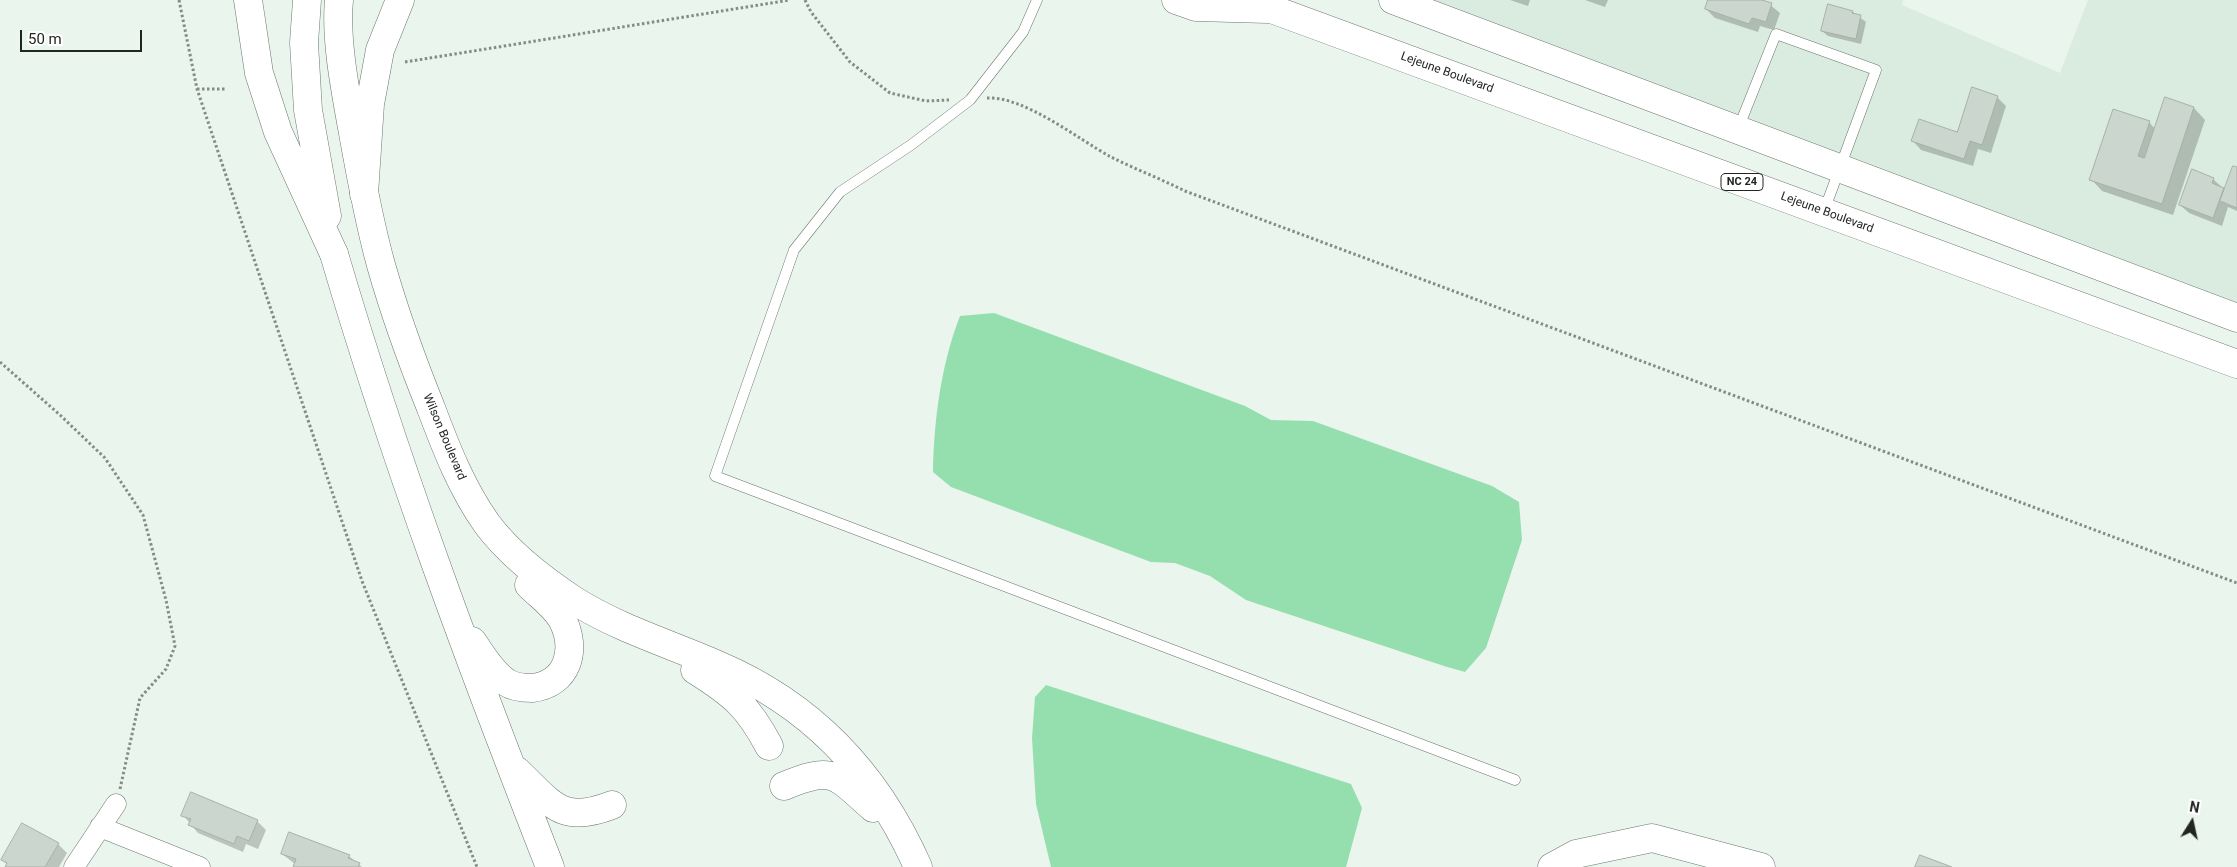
<!DOCTYPE html>
<html>
<head>
<meta charset="utf-8">
<style>
  body { margin:0 }
  #map { position:relative; width:2237px; height:867px; overflow:hidden; background:#eaf5ed; font-family:Roboto,sans-serif }
  canvas { display:block }
  .north { position:absolute; left:2167px; top:797px; width:50px; height:50px; -webkit-text-stroke:4px #fff; paint-order:stroke; rotate:10deg; font-size:14px; font-weight:700; line-height:20px; text-align:center; color:#222623 }
  .north::after { content:''; display:block; margin:auto; width:18px; height:22px; background:#222623; clip-path:polygon(50% 0,100% 100%,50% 72%,0 100%) }
  .scale { position:absolute; left:20px; top:30px; width:122px; height:22px; box-sizing:border-box; border:2px solid #222623; border-top:0; padding-left:6px; font-size:15px; line-height:18px; white-space:nowrap; color:#222623; -webkit-text-stroke:4px #fff; paint-order:stroke }
</style>
</head>
<body>
<div id="map">
<canvas width="2237" height="867"></canvas>
<div class="north">N</div>
<div class="scale">50 m</div>
</div>
<script>
const ctx = document.querySelector('canvas').getContext('2d');
ctx.lineJoin = 'round';
function fill(path, color) {
  ctx.fillStyle = color;
  ctx.fill(path, 'evenodd');
}
function strokePath(path, color, width, dash) {
  ctx.strokeStyle = color;
  ctx.lineWidth = width;
  ctx.lineCap = dash ? 'butt' : 'round';
  ctx.setLineDash(dash || []);
  ctx.stroke(path);
}
function label(font, color, halo, rows, align = 'center') {
  ctx.font = font + ' Roboto,sans-serif';
  ctx.lineWidth = 5;
  ctx.setLineDash([]);
  ctx.textBaseline = 'middle';
  ctx.strokeStyle = halo;
  ctx.fillStyle = color;
  for (const [text, x, y, turn = 0] of rows) {
    ctx.save();
    ctx.translate(x, y);
    ctx.rotate((+turn || 0) * Math.PI / 180);
    ctx.textAlign = isNaN(turn) ? turn : align;
    if (halo) ctx.strokeText(text, 0, 0);
    ctx.fillText(text, 0, 0);
    ctx.restore();
  }
}
fill(new Path2D(`
  M1393,0H1903L1902,5L2060,73L2088,0H2237V318Z`), '#daecdf');
fill(new Path2D(`
  M994,313L1245,406L1271,420L1313,421L1492,486L1519,502L1522,540L1486,648L1465,672L1444,666L1246,600L1210,576L1175,563L1151,562L951,487L933,472C934,419 941,365 960,316Z
  M1046,685L1351,784L1362,808L1346,867H1051L1036,804L1032,738L1035,697Z`), '#94dfad');
fill(new Path2D(`
  M1510,0H1530L1528,6Z
  M1585,0H1608L1605,7Z
  M1709,0H1764L1780,13L1774,30L1760,26L1758,32L1715,18L1706,9Z
  M1853,12L1866,22L1861,44L1828,36L1822,31Z
  M1997,97L2006,106L1991,153L1978,149L1973,166L1921,150L1913,141L1958,133Z
  M2165,99L2194,108L2205,120L2173,215L2102,191L2091,179L2149,122L2155,129Z
  M2237,169V211L2228,207L2222,226L2189,213L2180,205L2213,179L2225,190Z
  M183,815L257,821L266,830L258,849L246,844L243,852L198,833Z
  M58,844L67,853L59,867H7L8,865L2,860Z
  M282,854L349,856L362,867H294L295,864Z`), '#0003');
const building = new Path2D(`
  M1708,0H1762L1772,3L1766,22L1752,18L1749,24L1705,9Z
  M1828,4L1853,11L1852,13L1861,15L1856,39L1821,31Z
  M1972,87L1998,96L1982,145L1970,141L1964,159L1911,141L1919,119L1957,132Z
  M2165,97L2194,107L2162,204L2089,180L2113,109L2150,121L2138,156L2144,158Z
  M2233,166L2237,167V208L2220,201Z
  M2192,169L2214,178L2212,183L2224,188L2213,218L2179,205Z
  M191,792L258,820L249,841L237,836L234,844L188,825L191,819L181,816Z
  M22,823L59,843L45,867H5L7,863L1,860Z
  M289,832L350,855L348,858L360,863L358,867H293L296,859L281,854Z
  M1920,855L1952,867H1915Z`);
fill(building, '#cbd6ce');
strokePath(building, '#a7b1aa', 1);
const lane = new Path2D(`
  M1037,0L1023,32L970,100L911,145L840,192L794,250L715,476L1515,780
  M1738,129L1776,34L1876,70L1824,211`);
const street = new Path2D(`
  M100,827L200,867
  M74,867L116,804`);
const secondary = new Path2D(`
  M339,0C335,40 346,94 353,133C361,178 369,222 381,265C395,314 412,361 431,408C446,448 462,489 487,524C510,555 543,580 575,601C620,629 670,644 718,665C812,705 877,774 918,867
  M334,254C395,462 471,665 550,867
  M472,641C482,655 492,673 506,682C513,687 525,688 532,688C568,684 577,650 563,621C556,607 540,596 529,585
  M695,670C733,694 748,706 769,746
  M517,771C552,804 561,825 612,805
  M784,786C835,765 835,775 873,808
  M1552,867L1576,854L1652,838L1761,867`);
const highway = new Path2D(`
  M248,0L259,73L278,132L334,254
  M307,0L304,43L308,110L327,216
  M1176,0L1196,7L1268,9
  M1247,0L2237,364
  M1393,0L2237,318
  M364,194L370,104L380,50L400,0`);
strokePath(lane, '#6c766f', 11);
strokePath(street, '#6c766f', 21);
strokePath(secondary, '#6c766f', 29);
strokePath(highway, '#6c766f', 29);
strokePath(new Path2D(`
  M179,0L197,89L362,581L477,867
  M805,0L811,12L850,62L890,93L926,101L949,100
  M405,62L790,0
  M197,89H225
  M987,98C1024,96 1078,139 1111,157C1135,169 1161,179 1185,191L2237,583
  M0,362L60,415L105,458L143,515L166,600L175,646L166,669L140,698L120,789`), '#848c86', 3, [2.5, 2.5]);
strokePath(lane, '#fff', 10);
strokePath(street, '#fff', 20);
strokePath(secondary, '#fff', 28);
strokePath(highway, '#fff', 28);
for (const [x, y, w] of [
  [1742,182,42]
]) {
  const box = new Path2D();
  box.roundRect(x - w / 2, y - 8.5, w, 17, 4);
  ctx.fillStyle = '#fff';
  ctx.fill(box);
  strokePath(box, '#222623', 1);
}
label('bold 11px', '#222623', null, [
  ["NC 24",1742,182]
]);
label('12px', '#222623', '#fff', [
  ["Lejeune Boulevard",1447,73,20],
  ["Lejeune Boulevard",1827,213,20],
  ["Wilson Boulevard",444,437,67]
]);
</script>
</body>
</html>
